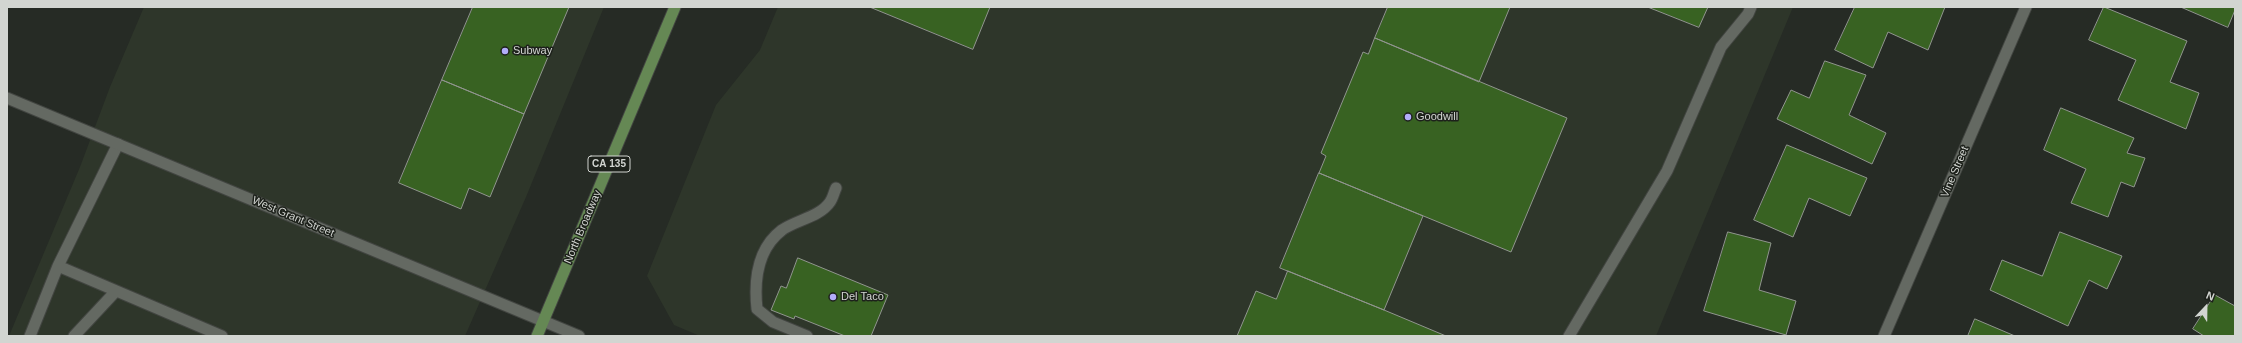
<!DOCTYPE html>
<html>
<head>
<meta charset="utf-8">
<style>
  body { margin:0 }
  #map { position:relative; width:2242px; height:343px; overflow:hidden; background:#262b25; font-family:Helvetica,sans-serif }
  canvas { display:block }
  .frame { position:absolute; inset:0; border:8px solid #d2d5d1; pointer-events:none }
  .north { position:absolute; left:2186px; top:287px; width:40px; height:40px; -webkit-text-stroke:3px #1d211b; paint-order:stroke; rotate:22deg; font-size:11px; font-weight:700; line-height:16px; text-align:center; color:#d2d5d1 }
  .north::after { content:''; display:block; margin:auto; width:14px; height:18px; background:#d2d5d1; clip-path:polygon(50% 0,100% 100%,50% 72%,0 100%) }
</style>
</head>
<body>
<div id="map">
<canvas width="2242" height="343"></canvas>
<div class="frame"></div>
<div class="north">N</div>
</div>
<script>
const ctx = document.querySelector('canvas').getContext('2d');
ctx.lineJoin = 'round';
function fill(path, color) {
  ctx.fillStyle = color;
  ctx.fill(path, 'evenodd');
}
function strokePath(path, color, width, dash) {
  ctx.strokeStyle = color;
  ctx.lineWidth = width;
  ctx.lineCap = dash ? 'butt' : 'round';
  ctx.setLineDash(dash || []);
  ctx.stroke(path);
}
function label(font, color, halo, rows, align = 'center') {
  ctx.font = font + ' Helvetica,sans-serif';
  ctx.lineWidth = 3;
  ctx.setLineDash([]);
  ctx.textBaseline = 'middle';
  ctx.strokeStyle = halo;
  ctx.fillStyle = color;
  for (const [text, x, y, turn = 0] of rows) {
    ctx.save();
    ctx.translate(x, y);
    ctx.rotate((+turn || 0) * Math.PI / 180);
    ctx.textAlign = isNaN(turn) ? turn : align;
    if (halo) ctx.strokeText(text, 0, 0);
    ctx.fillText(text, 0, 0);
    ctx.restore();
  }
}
fill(new Path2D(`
  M144,7H604L526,197L465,336H9L80,167L110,87Z
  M778,7H1793L1656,336H700L674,325L647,276L716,105L760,50Z`), '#2e362a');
const building = new Path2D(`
  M473,7H569L524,114L442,80Z
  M870,7H990L973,49Z
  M1388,7H1510L1479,82L1375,38Z
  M1648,7H1708L1699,27Z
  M1855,7H1945L1928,50L1888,32L1873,68L1835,50Z
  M2104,7L2187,41L2170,82L2199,93L2186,129L2118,100L2136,60L2089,40Z
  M2181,7H2235V10L2228,27Z
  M1375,38L1567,118L1511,252L1319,173L1326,156L1321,153L1363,52L1368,54Z
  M1825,61L1866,75L1849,115L1886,133L1872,164L1777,119L1791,90L1809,98Z
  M442,80L524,114L490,197L469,188L461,209L399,183Z
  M2061,108L2134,138L2127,153L2145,158L2134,187L2121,182L2108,217L2071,203L2086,169L2044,150Z
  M1787,145L1867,178L1850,216L1809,198L1793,237L1754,220Z
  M1319,173L1423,216L1384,310L1280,268Z
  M1728,232L1771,243L1759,290L1796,301L1786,335L1704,311Z
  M2060,232L2122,256L2107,289L2089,280L2068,326L1990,290L2002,260L2042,276Z
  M798,258L888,295L871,336H845L795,316L794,319L771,310L781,286L786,288Z
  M1288,271L1384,310L1446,336H1237L1256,291L1276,299Z
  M2215,295L2235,306V336H2204L2193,329Z
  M1975,319L2015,336H1968Z`);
fill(building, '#386222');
strokePath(building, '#90958e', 1);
const service = new Path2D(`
  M58,266L222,336
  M30,336L58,266L118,144
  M74,336L116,291
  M807,336L773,322L757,309C754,281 757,249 782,230C796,220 820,217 830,202C833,198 834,192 836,188
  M1569,336L1667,171L1721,47L1748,14L1751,7`);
const minor = new Path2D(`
  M7,98L579,336
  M1884,336L2026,7`);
const primary = new Path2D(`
  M537,336L675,7`);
strokePath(service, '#424541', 13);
strokePath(minor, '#424541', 13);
strokePath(primary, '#424541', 13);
strokePath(service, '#646962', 11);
strokePath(minor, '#646962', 11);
strokePath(primary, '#658854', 11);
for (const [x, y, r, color] of [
  [505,51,4,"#b2adf9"],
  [1408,117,4,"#b2adf9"],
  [833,297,4,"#b2adf9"]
]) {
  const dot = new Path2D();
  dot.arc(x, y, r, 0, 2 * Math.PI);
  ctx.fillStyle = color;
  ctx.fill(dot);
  strokePath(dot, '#1d211b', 1.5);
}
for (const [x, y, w] of [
  [609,164,42]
]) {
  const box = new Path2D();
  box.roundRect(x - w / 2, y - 8, w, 16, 3);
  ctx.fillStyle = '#1d211b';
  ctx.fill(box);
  strokePath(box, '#d2d5d1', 1);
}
label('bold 10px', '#d2d5d1', null, [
  ["CA 135",609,164]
]);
label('11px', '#d2d5d1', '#1d211b', [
  ["Subway",513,51],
  ["Goodwill",1416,117],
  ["Del Taco",841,297]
], 'left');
label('11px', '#d2d5d1', '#1d211b', [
  ["Vine Street",1955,172,-67],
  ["West Grant Street",293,217,23],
  ["North Broadway",583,227,-67]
]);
</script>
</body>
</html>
